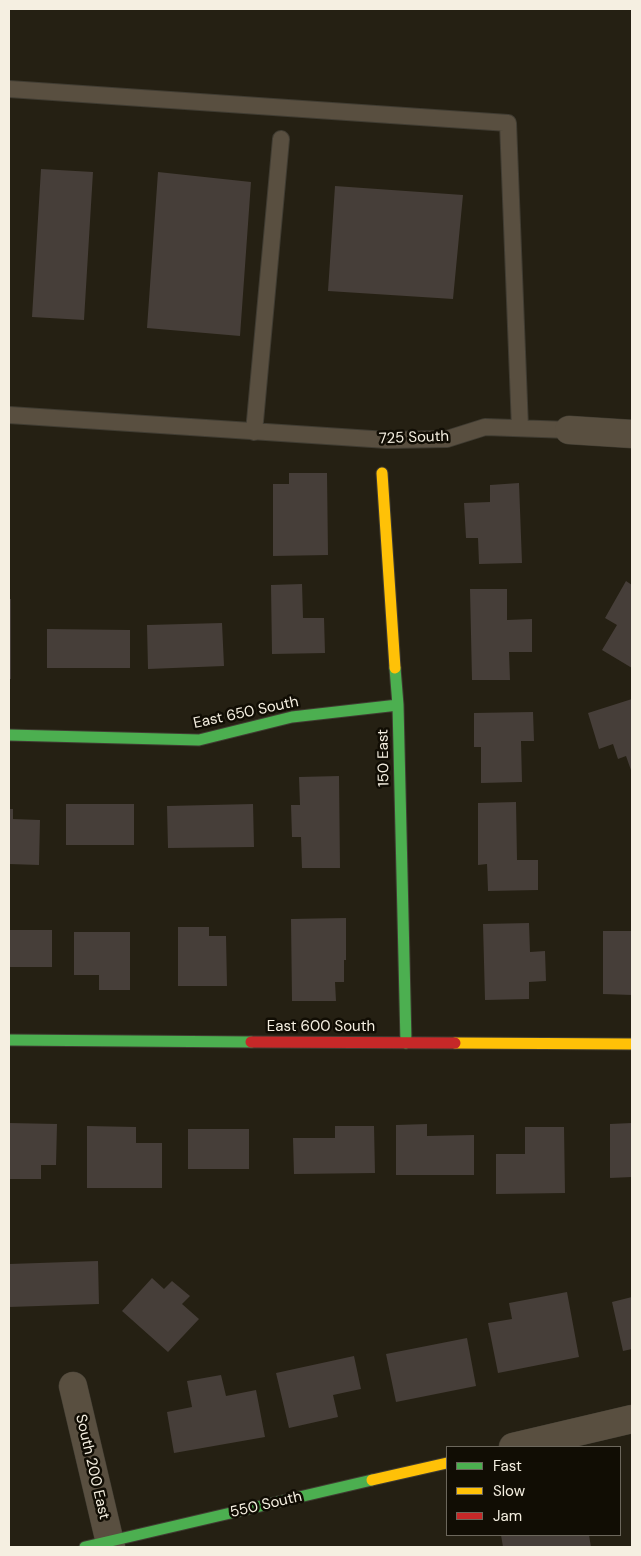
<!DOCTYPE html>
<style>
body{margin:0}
#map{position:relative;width:641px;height:1556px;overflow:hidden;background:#252013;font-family:"DM Sans",sans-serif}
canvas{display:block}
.frame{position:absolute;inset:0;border:10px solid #f5efe1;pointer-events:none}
.legend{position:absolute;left:446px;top:1446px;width:175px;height:90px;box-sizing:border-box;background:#110d04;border:1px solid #6c675c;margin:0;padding:6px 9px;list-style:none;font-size:15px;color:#f5efe1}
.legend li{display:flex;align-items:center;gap:10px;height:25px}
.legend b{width:25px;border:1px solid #6c675c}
</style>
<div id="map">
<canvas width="641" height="1556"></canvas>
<div class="frame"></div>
<ul class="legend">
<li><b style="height:6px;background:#4caf50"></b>Fast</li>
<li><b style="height:6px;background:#ffc107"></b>Slow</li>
<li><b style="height:6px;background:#c62828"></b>Jam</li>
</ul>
</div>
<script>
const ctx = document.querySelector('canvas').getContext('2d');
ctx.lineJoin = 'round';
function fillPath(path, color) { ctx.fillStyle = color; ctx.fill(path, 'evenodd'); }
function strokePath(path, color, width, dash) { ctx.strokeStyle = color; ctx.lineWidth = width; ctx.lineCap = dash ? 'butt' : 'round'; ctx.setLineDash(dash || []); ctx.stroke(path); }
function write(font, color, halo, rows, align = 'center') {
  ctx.font = font + ' "DM Sans",sans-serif'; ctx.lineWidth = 5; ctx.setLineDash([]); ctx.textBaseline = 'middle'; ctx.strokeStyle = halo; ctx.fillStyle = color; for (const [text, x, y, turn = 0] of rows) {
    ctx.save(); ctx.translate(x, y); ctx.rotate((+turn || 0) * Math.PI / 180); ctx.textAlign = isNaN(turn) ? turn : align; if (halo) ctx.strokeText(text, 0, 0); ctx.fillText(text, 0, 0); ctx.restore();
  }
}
fillPath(new Path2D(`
 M41 169 93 172 84 320 32 317Z
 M158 172 251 182 240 336 147 328Z
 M335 186 463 195 453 299 328 291Z
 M289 473H327L328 555 273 556V484H289Z
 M519 483 522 563 479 564 478 538H466L464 503 490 502V485Z
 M626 581 632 585V668L602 650 617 625 605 618Z
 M302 584 303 618H324L325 653 272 654 271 585Z
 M470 589H507V620L532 619V652H509L510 680H472Z
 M9 599H11V679H9Z
 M222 623 224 666 148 669 147 625Z
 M47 629 130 630V668H47Z
 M632 699V773L626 756 618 759 613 744 599 749 588 713Z
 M533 712 534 741H521L522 782 481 783V747H474V713Z
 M339 776 340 868H302L301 837H292L291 805H300L299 777Z
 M516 802 517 860H538V890L488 891 487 864 478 865V803Z
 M66 804H134V845H66Z
 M253 804 254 847 168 848 167 806Z
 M9 809H13V819L40 820 39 865 9 864Z
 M346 918V960H344V982H335L336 1001H292L291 919Z
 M529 923 530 952 545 951 546 981 529 982V999L485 1000 483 924Z
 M178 927H209V936H226L227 986H178Z
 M9 930H52V967H9Z
 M603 931H632V995L603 994Z
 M74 932H130V990H99V975H74Z
 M9 1123 57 1124 56 1165H41V1179H9Z
 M632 1123V1177L610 1178V1124Z
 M427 1124V1136L474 1135V1175H396V1125Z
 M87 1126 136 1127V1143H162V1188H87Z
 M335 1126H374L375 1173 294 1174 293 1138H335Z
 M525 1127H564L565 1193 496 1194V1154H525Z
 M188 1129H249V1169H188Z
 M98 1261 99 1304 9 1307V1264Z
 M152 1278 164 1289 172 1281 190 1296 182 1304 199 1319 168 1352 122 1311Z
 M567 1292 579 1357 498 1373 488 1323 512 1319 509 1303Z
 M632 1297V1349L623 1351 612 1302Z
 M467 1338 476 1386 396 1402 386 1354Z
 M354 1356 361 1389 333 1395 338 1417 289 1428 276 1373Z
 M221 1375 226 1396 256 1390 265 1437 174 1453 167 1412 192 1407 187 1381Z
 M501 1535H589L591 1547H503Z`), '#463e39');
const lane = new Path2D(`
 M9 89 508 123 520 428
 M9 415 387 440 447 439 485 427 569 430
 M254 432 281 139`);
const street = new Path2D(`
 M569 430 632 434
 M73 1386 111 1547
 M513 1447 632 1419`);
const fast = new Path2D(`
 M395 668 398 705 406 1043
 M9 735 199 740 292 717 398 705
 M9 1040 251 1042
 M85 1547 372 1480`);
const slow = new Path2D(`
 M382 473 395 668
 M455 1043 632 1044
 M372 1480 447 1463`);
const jam = new Path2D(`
 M251 1042 455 1043`);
strokePath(lane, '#403c32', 18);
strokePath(street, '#403c32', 29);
strokePath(fast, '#403c32', 13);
strokePath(slow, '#403c32', 13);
strokePath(jam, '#403c32', 13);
strokePath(lane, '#594f40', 16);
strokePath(street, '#594f40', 28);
strokePath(fast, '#4caf50', 11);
strokePath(slow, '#ffc107', 11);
strokePath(jam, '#c62828', 11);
write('15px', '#f5efe1', '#110d04', [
 ["725 South",414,438,-2],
 ["East 650 South",246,713,-12],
 ["150 East",384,758,-91],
 ["East 600 South",321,1027],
 ["South 200 East",92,1467,77],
 ["550 South",266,1505,-13]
]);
</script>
